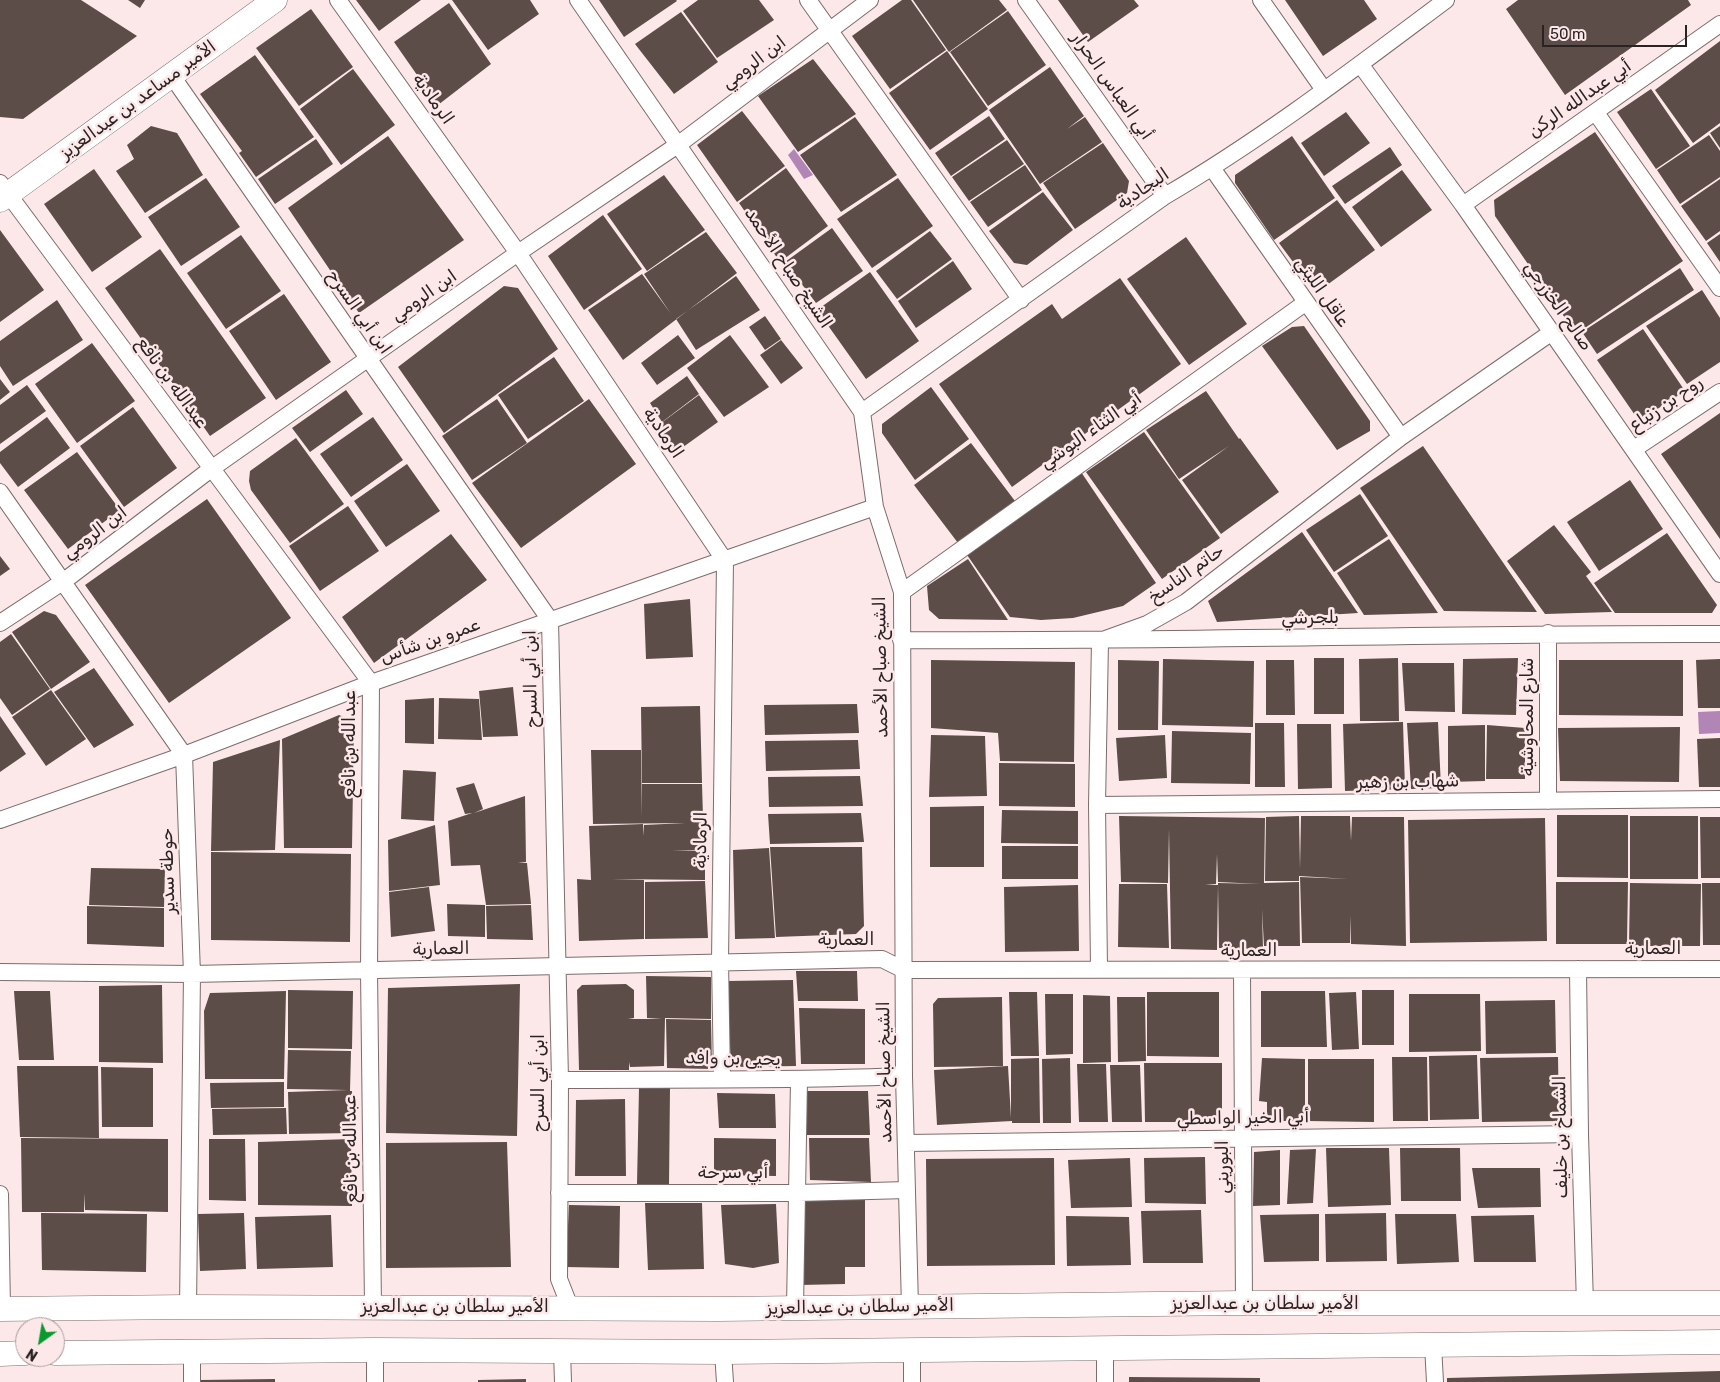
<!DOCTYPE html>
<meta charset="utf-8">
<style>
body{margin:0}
#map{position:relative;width:1720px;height:1382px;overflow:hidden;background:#fce8e9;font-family:Rubik,sans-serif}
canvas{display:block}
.north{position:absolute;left:15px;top:1317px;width:50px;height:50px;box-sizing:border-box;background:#fce8e9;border:1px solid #a8999a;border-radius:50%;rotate:212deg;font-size:14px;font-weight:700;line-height:20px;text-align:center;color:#2a2323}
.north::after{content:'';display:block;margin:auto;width:18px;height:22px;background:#0a9930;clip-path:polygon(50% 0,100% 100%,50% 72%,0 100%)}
.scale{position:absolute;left:1542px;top:25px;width:145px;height:22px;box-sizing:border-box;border:2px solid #2a2323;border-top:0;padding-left:6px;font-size:15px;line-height:18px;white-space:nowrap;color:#2a2323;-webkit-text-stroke:4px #fce8e9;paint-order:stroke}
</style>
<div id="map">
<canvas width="1720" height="1382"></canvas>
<div class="north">N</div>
<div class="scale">50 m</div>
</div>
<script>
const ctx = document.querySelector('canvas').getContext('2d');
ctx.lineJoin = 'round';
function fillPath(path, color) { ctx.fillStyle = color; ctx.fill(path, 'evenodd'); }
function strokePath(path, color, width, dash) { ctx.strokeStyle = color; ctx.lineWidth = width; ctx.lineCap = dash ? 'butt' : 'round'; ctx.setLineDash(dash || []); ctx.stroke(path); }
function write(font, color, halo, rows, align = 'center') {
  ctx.font = font + ' Rubik,Cairo,sans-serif'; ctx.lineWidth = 5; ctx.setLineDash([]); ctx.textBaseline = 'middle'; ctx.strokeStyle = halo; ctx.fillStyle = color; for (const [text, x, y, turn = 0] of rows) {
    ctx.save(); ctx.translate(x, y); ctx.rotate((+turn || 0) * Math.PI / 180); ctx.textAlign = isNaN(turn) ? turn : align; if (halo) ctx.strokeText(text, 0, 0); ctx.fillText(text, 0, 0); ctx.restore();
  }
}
fillPath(new Path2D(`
 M794 149 813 175 804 179 788 155Z
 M1720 711V733L1699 734 1698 712Z`), '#b185b6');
fillPath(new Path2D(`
 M0 0H81L137 36 23 119 0 117Z
 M128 0H145L140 8Z
 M356 0H421L379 31Z
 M452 0H530L539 14 488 50Z
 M599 0H676L677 1 624 37Z
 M698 0H759L774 20 717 58 683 11Z
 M902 0H911L946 50 890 89 852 36Z
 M913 0H999L1007 10 949 52Z
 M1058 0H1134L1139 6 1088 42Z
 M1285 0H1364L1377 19 1323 56Z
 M1518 0H1688L1691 5 1565 95 1506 9Z
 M449 3 491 64 438 105 394 42Z
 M311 9 353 67 299 106 256 48Z
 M1008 11 1046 65 988 106 950 52Z
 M681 12 718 62 674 94 635 44Z
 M1720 41V123L1693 143 1655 90Z
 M947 51 988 109 930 150 889 93Z
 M255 55 314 137 256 177 239 153 242 151 200 94Z
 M813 59 856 114 798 152 758 96Z
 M1050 67 1084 116 1067 129 1085 117 1102 142 1040 184 989 110Z
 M353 69 395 125 341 165 300 109Z
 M1651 89 1690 146 1656 169 1617 112Z
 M742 111 785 166 737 202 697 145Z
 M1346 112 1370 143 1324 176 1301 143Z
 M989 116 1005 139 951 176 935 153Z
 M855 117 897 175 841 212 800 155Z
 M151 126 177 133 203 175 145 213 116 171 134 159 127 145Z
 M1720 126V148L1710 133Z
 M1595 132 1683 261 1576 334 1495 216 1494 200Z
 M1709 135 1720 151V177L1680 204 1657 170Z
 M388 136 464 240 359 313 288 208Z
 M1292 136 1335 198 1274 240 1235 183V175Z
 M316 139 333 164 275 204 258 179Z
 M1007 140 1024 164 969 201 952 177Z
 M1103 143 1129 181 1127 193 1075 229 1043 183Z
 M1390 147 1402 165 1345 204 1332 186Z
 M1025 165 1042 190 988 227 970 202Z
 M786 168 828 226 780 262 739 203Z
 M94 169 142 237 92 272 44 204Z
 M1402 170 1432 210 1381 247 1352 207Z
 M664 175 705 230 647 271 607 214Z
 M206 178 240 227 181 266 148 217Z
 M898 178 933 226 872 268 837 219Z
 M1720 179V231L1706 241 1681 206Z
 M1043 192 1073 230 1027 265 1014 263 989 231Z
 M1337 200 1375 250 1316 293 1279 243Z
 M603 215 642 269 584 310 548 256Z
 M832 228 863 271 816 303 785 262Z
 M0 230 44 290 0 322Z
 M930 231 952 259 897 299 876 271Z
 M706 232 737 273 623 360 588 310 642 274 671 314 644 274Z
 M1720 234V262L1707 243Z
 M241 235 281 291 226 329 187 273Z
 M1186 237 1247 324 1189 365 1127 279Z
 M160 249 266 398 210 436 105 288Z
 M953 261 972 289 916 328 898 301Z
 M1680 268 1694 290 1597 354 1582 332Z
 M870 272 919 341 866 379 817 310Z
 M736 276 760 310 696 350 676 319Z
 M1120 278 1181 364 1012 487 939 384 1052 304 1062 319Z
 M504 286 518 288 558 349 444 433 398 367Z
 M1702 290 1720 318V362L1687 384 1646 326Z
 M284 294 331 362 276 400 229 331Z
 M57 300 83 340 13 386 0 366V341Z
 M765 316 781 339 765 350 749 327Z
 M1304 326 1370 421V431L1337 450 1262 346 1292 327Z
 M1643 329 1685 391 1639 421 1597 360Z
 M678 335 695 358 657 385 641 363Z
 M730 335 769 387 724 417 687 368Z
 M781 340 803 368 781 384 760 355Z
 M92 343 135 401 77 443 35 384Z
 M554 357 584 401 528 439 498 395Z
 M687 376 699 394 662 422 650 403Z
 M0 379 10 392 0 400Z
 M27 385 46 411 0 444V405Z
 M931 387 969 439 915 480 882 433V424Z
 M346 390 363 414 310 452 292 428Z
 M1206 391 1239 439 1240 438 1279 492 1221 534 1182 480 1229 446 1179 479 1146 430Z
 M699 395 718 422 672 455 653 429Z
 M497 399 527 443 472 480 442 436Z
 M589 399 636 464 521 548 472 483Z
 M133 407 177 468 124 507 80 446Z
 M1720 413V539L1661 454Z
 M47 417 70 448 18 487 0 463V452Z
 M373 417 403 460 351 497 320 454Z
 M1144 432 1220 538 1162 579 1086 472Z
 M296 438 344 504 290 543 251 490 249 481 250 471Z
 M971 443 1015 501 958 543 914 485Z
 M1423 446 1537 612 1444 611 1360 488Z
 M77 452 120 510 68 549 24 490Z
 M407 464 440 511 386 547 354 501Z
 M1079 469 1156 583 1123 606 1073 618 1041 620 1010 617 965 552Z
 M1630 480 1663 529 1599 571 1567 522Z
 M1360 494 1388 536 1334 572 1306 530Z
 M207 499 291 618 169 703 85 585Z
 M348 506 379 551 320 591 289 546Z
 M1554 525 1591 572 1586 576 1612 612 1545 614 1507 561Z
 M1302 532 1358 613 1217 622 1208 601Z
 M1667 533 1717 605 1712 613H1615L1594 583Z
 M451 534 487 580 374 663 342 617Z
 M1389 539 1438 613 1364 615 1337 573Z
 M0 556 10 569 0 576Z
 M968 559 1008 620 939 619 929 610 927 586Z
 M690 599 693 657 646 659 644 604Z
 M44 611 56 615 90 662 51 689 12 632Z
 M11 634 50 689 12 715 0 698V642Z
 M1314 658H1344V714H1314Z
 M1398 658 1399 721H1360L1359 659Z
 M1518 658 1516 715 1462 714 1463 659Z
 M1163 659 1254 661 1253 727 1162 725Z
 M1720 659V708H1698L1696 660Z
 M931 660 1075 662 1074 762 1000 761 998 733 931 728Z
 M1118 660 1159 661 1158 730H1118Z
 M1266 660H1294L1295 715H1266Z
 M1559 660H1683V716L1559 715Z
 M1402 663H1454L1455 712 1405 711Z
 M94 668 134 725 94 748 54 692Z
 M513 687 518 736 483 737 479 691Z
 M51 690 86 739 46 766 12 717Z
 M434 698V744L405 743V700Z
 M439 698 479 699 482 740 438 739Z
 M857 704 859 733 765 735 764 705Z
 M700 706 702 783H642L641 707Z
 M339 715 354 722 352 848H284L282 739Z
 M0 716 26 754 0 772Z
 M1403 722 1405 789 1345 791 1343 724Z
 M1438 722 1441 788 1411 789 1407 723Z
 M1255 723H1284L1285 787H1255Z
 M1297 724H1331L1332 788 1298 789Z
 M1485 725V781L1448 782V726Z
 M1487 725 1525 728V779H1486Z
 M1680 727 1679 782 1560 781 1558 728Z
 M1172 731 1251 733 1250 784 1171 783Z
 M931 735 985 736 987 796 929 797Z
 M1165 735 1167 778 1119 781 1116 738Z
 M1720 738V787H1699L1697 739Z
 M280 740 275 850 211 851 213 762Z
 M858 740 860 769 766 771 765 741Z
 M591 750H641L642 818V784H702L704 850 672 851H705V880L611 879 644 880V939L579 941 577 879 591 880 589 826 643 824 644 836V825L685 823 593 824Z
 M999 763 1075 764V807L999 806Z
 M403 770 436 772 434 821 401 819Z
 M860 776 863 806 769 807 768 777Z
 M474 783 483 809 474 813 525 796 526 862 518 863H527L531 904 486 905 480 865 451 866 448 821 472 813 465 814 456 788Z
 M984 806V867H930V807Z
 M1002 810 1078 811V844L1001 843Z
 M861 813 864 842 770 844 768 814Z
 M1557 815H1628V878L1557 877Z
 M1119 816 1265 818 1264 883 1299 882 1300 946H1264L1262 909 1263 949 1219 948 1218 883 1261 884 1218 882 1217 854 1216 884 1205 885H1218L1217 950 1171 949 1169 829 1168 883 1121 882Z
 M1299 816 1300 869 1301 816H1350L1351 841 1352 817H1404L1406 946 1351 944 1350 915V943H1302L1300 877 1349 879 1299 876V881H1265L1266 817Z
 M1630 816H1698V879H1630Z
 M1700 817H1720V878H1701Z
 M1545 818 1547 941 1410 943 1408 820Z
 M435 825 440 885 389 891 388 840Z
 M1002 846H1078V879H1002Z
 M770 847H862L864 926 856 934 776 937Z
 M769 848 775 938 735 939 733 850Z
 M211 852 351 854 350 942 211 940Z
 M91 868 165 869 164 907 89 905Z
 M705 881 708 938 645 939V882Z
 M1556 882H1628L1627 944H1556Z
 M1630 883 1701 884 1700 946H1629Z
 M1702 883H1720V945H1703Z
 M1119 884H1167L1169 948 1118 947Z
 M1078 885 1079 951 1005 952 1004 887Z
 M429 887 435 931 391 937 389 892Z
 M447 904 485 905V937L448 936Z
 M531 905 533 940 487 939 486 906Z
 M87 906 164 908V947L87 944Z
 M796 971H857L858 1001H798Z
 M646 976 711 977V1019L665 1018 664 1066 630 1067 629 1062V1070H579L577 990 582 985 626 984 634 990V1018L628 1019H662L647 1018Z
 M793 980 796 1066 731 1067 727 981Z
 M520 984 517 1136 386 1133 388 988Z
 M162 985 163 1063 99 1062V986Z
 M288 990 353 991 352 1049 288 1048Z
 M1362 990H1394V1045H1362Z
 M14 991H50L54 1060H19Z
 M286 991 284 1079H205L204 1011 210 993Z
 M1261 991H1325L1327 1047H1261Z
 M1009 992H1037L1039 1056H1011Z
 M1147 992H1219V1057L1147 1056Z
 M1356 992 1359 1049 1332 1050 1329 993Z
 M1045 994H1073V1054L1046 1055Z
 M1409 994H1480L1481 1051 1409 1052Z
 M1083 995 1110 996 1111 1062 1083 1063Z
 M1002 997 1003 1066 934 1067 933 1004 938 998Z
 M1117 997H1145L1146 1061 1118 1062Z
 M1555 1000 1556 1053 1486 1054 1485 1001Z
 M799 1008 865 1009V1064H801Z
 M666 1019 711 1020 712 1069 667 1068Z
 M288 1050 351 1051 350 1091H352L353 1133 289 1134 288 1092 348 1090 287 1089Z
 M1477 1055 1479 1119 1430 1120 1429 1056Z
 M1392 1057H1427L1428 1121H1393Z
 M1558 1057 1559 1121 1482 1122 1480 1058Z
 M1039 1058 1040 1123H1012V1121L937 1125 934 1070 1008 1066 1011 1118V1059Z
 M1070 1058 1071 1123H1043L1042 1059Z
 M1262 1058 1305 1059V1121H1273L1267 1114V1102L1259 1101Z
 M1308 1059H1374V1122L1308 1121Z
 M1144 1063H1222V1122H1145Z
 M1077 1064H1106L1108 1122H1079Z
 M1110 1065H1140L1142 1122H1112Z
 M17 1066H98L99 1138 20 1137Z
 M101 1067 153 1068V1127H102Z
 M284 1082V1107L211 1108 210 1083Z
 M639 1088H670L669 1185 637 1184Z
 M806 1091H868L870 1135H807Z
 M717 1093 775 1094 776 1128H719Z
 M625 1099 626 1176H575L576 1100Z
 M286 1108 287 1134 213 1135 212 1109Z
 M21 1138 168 1139V1212L85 1210 84 1193V1212H22Z
 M714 1138 776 1139V1176L714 1175Z
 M809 1138H869L871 1182 810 1180Z
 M209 1139H245L246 1201 209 1200Z
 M351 1139 352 1206 258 1205V1142Z
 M507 1142 511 1267 386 1268V1143Z
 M1326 1148H1389L1391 1205 1328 1207Z
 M1400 1148H1460L1461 1201H1401Z
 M1316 1149 1313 1203 1287 1204 1290 1150Z
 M1280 1150V1205L1253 1206 1254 1152Z
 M1205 1157 1206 1204 1145 1203 1144 1158Z
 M1054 1158 1055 1265 927 1266 926 1159Z
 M1130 1158 1132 1207 1071 1208 1068 1160Z
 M1472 1168H1540L1541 1207 1478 1208Z
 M802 1199 865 1200V1267H845V1284L800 1285Z
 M645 1203H702L704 1269 648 1270Z
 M776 1204 779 1263 753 1268 725 1264 721 1205Z
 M569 1205 620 1206 619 1268 566 1267Z
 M1201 1210 1203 1263H1143L1141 1211Z
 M41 1213 147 1214 146 1272 42 1270Z
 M244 1213 246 1269 200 1271 198 1214Z
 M1386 1213 1387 1261 1326 1262 1325 1214Z
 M1319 1214V1261L1264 1262 1260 1215Z
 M1395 1214H1456L1459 1262 1397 1264Z
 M331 1215 333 1267 257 1269 255 1217Z
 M1534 1215 1536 1262H1474L1471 1216Z
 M1066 1216 1129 1217 1131 1265 1067 1266Z
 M1720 1371V1382H1447V1378Z
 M1129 1377 1260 1378V1382H1129Z
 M275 1379V1382H200V1380Z
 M526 1379V1382H478V1380Z`), '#5c4d48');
const street = new Path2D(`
 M338 0 518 253 725 561 720 961 722 1078
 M578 0 862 412 875 507 902 592 904 1076 910 1307
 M808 0 1021 300
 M1026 0 1165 196
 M1261 0 1324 90
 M1360 64 1463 205 1720 574
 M172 76 550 620 560 1080 559 1279 570 1307
 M1596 113 1720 288
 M1212 168 1401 437
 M0 183 371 683 369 971 373 1307
 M1463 205 1720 24
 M862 412 1165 196C1264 138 1355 68 1446 0
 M1634 449 1720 392
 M0 492 184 755 192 974 188 1307
 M902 592 1305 303
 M0 623 64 581 211 469 518 253 679 144 870 0
 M1548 633V801
 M901 640C1174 642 1447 633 1720 634
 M1097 805 1720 799
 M0 820 184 755 371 683 875 507
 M1099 969 1097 805 1100 641 1147 624 1186 602 1401 437 1552 332
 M1578 969 1580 1134 1585 1305
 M1242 971 1244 1303
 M0 972 192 974 882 959 904 970 1720 969
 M560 1080C675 1079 790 1081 904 1076
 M906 1143 1580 1134
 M559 1193H798L907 1190
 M0 1194 2 1309
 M795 1307 799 1080
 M1433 1345 1435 1382
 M912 1349V1382
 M375 1350V1382
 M562 1351 563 1382
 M723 1352 725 1382
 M192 1382V1353
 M1105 1382V1349`);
const secondary = new Path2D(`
 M0 200 275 0
 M0 1309 188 1307 718 1309 1244 1303H1720
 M55 1353 375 1350 723 1352 1720 1342
 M0 1354 25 1353`);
strokePath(street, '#7d6c6c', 18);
strokePath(secondary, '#7d6c6c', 25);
strokePath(street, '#fff', 16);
strokePath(secondary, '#fff', 24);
write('18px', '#2a2323', '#fce8e9', [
 ["ابن الرومي",754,63,-37],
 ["أبي العباس الحرار",1112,86,55],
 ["الرمادية",433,99,55],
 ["أبي عبدالله الركن",1580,99,-35],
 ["الأمير مساعد بن عبدالعزيز",138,100,-36],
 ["البجادية",1143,189,-34],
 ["الشيخ صباح الأحمد",788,268,56],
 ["عاقل الليثي",1322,292,55],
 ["ابن الرومي",424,296,-35],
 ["صالح الخزرجي",1558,306,55],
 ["ابن أبي السرح",359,312,55],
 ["عبدالله بن نافع",172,383,54],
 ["روح بن زنباع",1666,404,-34],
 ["أبي الثناء البوشي",1091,431,-35],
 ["الرمادية",663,433,56],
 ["ابن الرومي",95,533,-37],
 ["حاتم الناسخ",1186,574,-35],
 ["بلجرشي",1310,618,-1],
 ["عمرو بن شأس",430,641,-19],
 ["الشيخ صباح الأحمد",881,667,-91],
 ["ابن أبي السرح",531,679,-91],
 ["شارع المحاوشية",1528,717,-90],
 ["عبدالله بن نافع",350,744,-90],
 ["شهاب بن زهير",1408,782,-1],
 ["الرمادية",701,840,-89],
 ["حوطة سدير",168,871,-92],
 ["العمارية",846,940],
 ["العمارية",441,949,-1],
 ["العمارية",1653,949],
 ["العمارية",1249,951],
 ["يحيى بن وافد",733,1059,1],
 ["الشيخ صباح الأحمد",885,1072,-91],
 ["ابن أبي السرح",539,1083,-90],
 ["أبي الخير الواسطي",1243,1118,-1],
 ["الشماخ بن خليف",1561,1137,-91],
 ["عبدالله بن نافع",351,1149,-91],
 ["البوريني",1223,1167,-91],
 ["أبي سرحة",733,1173],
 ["الأمير سلطان بن عبدالعزيز",1265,1304],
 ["الأمير سلطان بن عبدالعزيز",455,1307],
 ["الأمير سلطان بن عبدالعزيز",860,1307,-1]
]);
</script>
